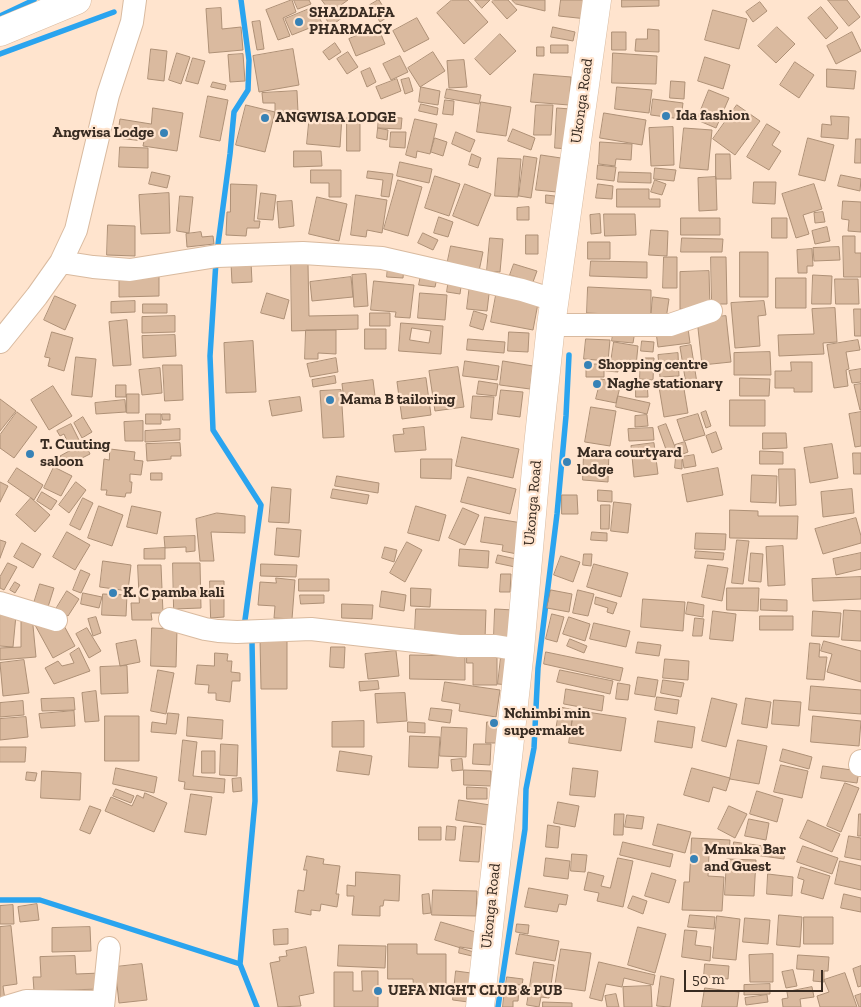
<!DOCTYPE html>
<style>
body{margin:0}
#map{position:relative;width:861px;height:1007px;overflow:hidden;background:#ffe4ce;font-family:"Zilla Slab",serif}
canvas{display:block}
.scale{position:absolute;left:684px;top:970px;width:139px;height:22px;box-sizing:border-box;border:2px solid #382b21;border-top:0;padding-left:6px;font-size:15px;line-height:18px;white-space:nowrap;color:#382b21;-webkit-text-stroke:4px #ffe4ce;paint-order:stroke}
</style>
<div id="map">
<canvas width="861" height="1007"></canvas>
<div class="scale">50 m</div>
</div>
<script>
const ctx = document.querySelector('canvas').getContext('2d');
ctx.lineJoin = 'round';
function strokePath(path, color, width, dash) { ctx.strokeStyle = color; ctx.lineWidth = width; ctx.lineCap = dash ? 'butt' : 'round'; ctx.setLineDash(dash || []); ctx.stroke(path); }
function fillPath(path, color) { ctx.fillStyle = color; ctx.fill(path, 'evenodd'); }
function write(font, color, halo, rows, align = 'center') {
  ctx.font = font + ' "Zilla Slab",serif'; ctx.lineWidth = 4.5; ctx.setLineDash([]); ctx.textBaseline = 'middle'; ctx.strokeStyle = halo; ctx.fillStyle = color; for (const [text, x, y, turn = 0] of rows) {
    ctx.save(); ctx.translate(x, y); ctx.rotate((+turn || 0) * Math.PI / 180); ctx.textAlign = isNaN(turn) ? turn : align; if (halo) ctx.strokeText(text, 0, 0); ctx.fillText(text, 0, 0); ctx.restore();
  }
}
strokePath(new Path2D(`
 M0 16 34 0
 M0 54 114 12
 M217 252 230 154 234 112 248 90 249 60 241 0
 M216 261 210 356 213 430 261 505 244 627
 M250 637 252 642 255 801 240 964 257 1007
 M0 900H40L240 964
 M498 1007 525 829 526 789 534 748 538 668 557 514 566 416 569 355`), '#2aa4ef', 5.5);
const building = new Path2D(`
 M292 0 296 12 283 18 290 36 278 40 266 10Z
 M294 0H309L311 4 298 9Z
 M322 0H348L341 5 347 14 331 26 321 12 327 8Z
 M378 0H379L389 16 380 22 370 5Z
 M452 0H468L488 22 464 44 437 13Z
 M475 0H490L482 8Z
 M494 0H508L517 10 507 19 492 2Z
 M512 0H545V11L516 4Z
 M561 0H590L587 19 559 16Z
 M622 0H659V6L622 7Z
 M828 0H847L860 17 849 26Z
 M760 2 767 11 753 22 746 12Z
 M314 7 322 23 292 35 285 19Z
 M821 7 838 28 826 39 808 18Z
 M221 8 222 29 241 27 243 50 209 53 206 9Z
 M713 10 747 19 739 49 705 40Z
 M417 18 429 39 404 52 393 31Z
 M260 21 264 49 257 50 252 22Z
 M378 27 385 44 356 56 349 39Z
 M553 27 575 32 573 41 551 37Z
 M777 27 795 44 776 63 758 46Z
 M648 29 659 30V52L635 51 636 39H647Z
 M612 32H626V50H612Z
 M852 32 861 51 836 64 827 46Z
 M500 34 516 51 490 75 475 59Z
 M335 43 341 52 329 60 323 52Z
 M551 45H568V53H551Z
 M537 47H544V56H537Z
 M151 49 167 51 164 81 148 79Z
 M293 49 299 85 259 92 253 56Z
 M348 52 358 67 347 74 337 59Z
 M433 52 445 71 420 87 408 68Z
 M177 53 190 57 181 84 169 80Z
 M613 53 657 56 656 84 612 83Z
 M243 54 245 81 230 82 228 55Z
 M400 56 408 72 391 80 383 64Z
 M705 57 730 65 723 89 698 81Z
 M193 58 205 61 198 84 186 81Z
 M464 60 467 87 449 88 447 61Z
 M795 62 814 75 799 98 780 85Z
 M370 68 376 82 367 87 361 72Z
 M827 69 856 71 854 89 827 87Z
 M534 74 571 77 569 105 531 102Z
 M409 78 413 91 405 94 401 80Z
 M397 79 401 91 381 99 376 87Z
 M671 81 685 82 684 99 670 98Z
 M213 82 226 85 225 90 211 87Z
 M421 87 440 91 438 105 419 102Z
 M617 87 652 90 649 113 615 109Z
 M447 89 481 95 479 104 445 98Z
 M709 90 729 98 716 128 697 120Z
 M297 91 298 112 275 113V103H263L262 93Z
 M208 96 228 100 220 141 200 137Z
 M653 99 683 103 681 119 651 115Z
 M445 100 454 101 453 115 443 114Z
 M481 102 511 107 506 136 477 132Z
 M421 104 438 108 437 115 419 111Z
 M246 105 275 112 265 152 236 145Z
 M536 105H553L551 135H534Z
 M737 105 760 121 735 155 713 139Z
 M153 108 183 113 177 151 143 146 144 141 117 138 120 119 151 124Z
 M557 108 571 109 569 149 555 148Z
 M310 113 342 116 340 147 307 144Z
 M604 113 646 120 642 145 600 138Z
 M831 116 849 117 848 139 821 137 822 124 831 125Z
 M379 117 402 118 401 129 378 128Z
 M347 118H360V151H347Z
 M415 119 437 124 430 154 417 151 416 158 406 155Z
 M767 124 780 132 772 145 781 151 769 170 747 157Z
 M673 127 674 165 651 166 649 128Z
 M378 128 388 130 387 140 377 138Z
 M684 128 712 130 708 170 680 168Z
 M513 129 535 138 531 150 508 141Z
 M391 132H406L405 148 390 147Z
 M456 132 475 140 470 152 452 144Z
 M435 138 447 142 443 156 431 152Z
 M808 138 834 145 825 181 799 175Z
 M856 139H861V163H855Z
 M600 142 632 144 631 160 616 159 615 166 599 164Z
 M120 147 148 148V168L119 167Z
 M294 151H321L322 166 294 167Z
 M472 154 481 158 478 168 469 165Z
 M716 154H730L731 179H716Z
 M541 155 561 158 557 192 536 190Z
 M524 156 537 158 531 198 519 196Z
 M498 158 521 159 518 197 495 196Z
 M400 162 432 169 429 183 397 176Z
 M598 165 616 167 614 181 597 179Z
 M655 168 676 170 674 181 654 179Z
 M311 170H341V197H329V183H311Z
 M368 171 393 174 389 197 381 196 383 180 367 178Z
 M152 172 170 176 167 188 149 184Z
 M619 172 651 173V183L618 182Z
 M841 175 861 179 860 191 838 186Z
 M435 176 460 184 449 216 425 208Z
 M716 177 717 210 699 211 698 178Z
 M398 180 422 187 408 236 384 229Z
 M655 180 666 184 662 195 651 192Z
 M754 182H776L775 204 753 203Z
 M231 184 257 185 254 221H260L259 228H247L246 236 226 235 227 212H230Z
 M465 184 491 194 478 226 453 216Z
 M598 184 613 186 612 199 596 198Z
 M814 184 822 209 803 215 809 234 796 238 782 194Z
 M617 189H649V199H660V207H617Z
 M169 193 170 233 141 234 139 195Z
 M261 193 276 195 273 220 258 219Z
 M356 195 387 200 382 233 367 230 366 237 351 235Z
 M546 195 555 196 554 204 546 203Z
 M180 196 193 197 189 233 177 231Z
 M317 197 347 204 339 241 309 234Z
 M292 201 294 226 279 228 277 202Z
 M843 201 861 202V232L848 231 849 220 842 219Z
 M529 207V220H517V208Z
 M823 212 825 222 815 223 814 213Z
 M600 214 601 233 591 234 590 215Z
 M604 214H635L636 235 605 236Z
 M439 217 453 222 448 237 434 233Z
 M681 218H720V235H681Z
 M772 218H787V238H772Z
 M108 225 135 226V256L107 255Z
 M827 227 830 241 815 244 812 231Z
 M651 230 668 231 667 256 649 255Z
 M201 232 202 237 213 236 214 244 187 247 186 234Z
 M423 233 438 240 433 250 418 243Z
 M526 235H538V254H526Z
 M843 236H855V253H861V277H844Z
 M490 238 503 239 500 272 487 271Z
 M682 238 723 239 722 252H681Z
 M588 242H610V259H588Z
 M451 246 483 252 479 271 447 265Z
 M839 247 840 260 814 261 813 248Z
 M812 249 813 266H807V273H798L797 250Z
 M740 252H768V297H740Z
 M664 257H677V288H663Z
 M711 257H726L727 304H712Z
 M591 261 647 262V278L590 276Z
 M251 262 252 282 232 283 231 263Z
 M291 264H308L309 316 358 315V329L292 331Z
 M514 264 537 271 533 282 510 275Z
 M388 266 404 267 403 278 387 277Z
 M709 271 710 309H680V272Z
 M159 274V296L119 297V275Z
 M366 274 368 306 354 307 352 275Z
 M421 275 437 278 435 287 419 285Z
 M813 275 832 276 831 304H812Z
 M351 277 353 297 312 301 310 282Z
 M449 278 462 280 460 294 447 292Z
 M776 278H806V308H776Z
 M835 279H858L859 304H836Z
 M374 281 414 285 410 318 395 317 396 312 371 310Z
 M470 284 490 286 487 311 467 309Z
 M588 287 651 290V316L587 313Z
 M497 290 539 298 533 330 491 322Z
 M267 293 289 300 284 319 261 313Z
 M420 293 447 295 445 320 418 318Z
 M55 296 76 305 65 330 44 320Z
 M653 297 669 299 666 319 651 317Z
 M135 301V312L111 313V302Z
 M764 301 766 315 758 316 760 346 735 348 731 303Z
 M143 304H167V313H143Z
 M835 308 837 342 823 343 824 354 779 356 778 335 814 334 812 309Z
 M854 309H861V336H855Z
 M474 311 487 315 483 330 470 326Z
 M370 313H390V326H370Z
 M175 316V332L142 333V317Z
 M726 316 731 362 702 365 697 319Z
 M127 320 131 365 113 366 109 322Z
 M401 323 443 326 441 354 399 351ZM412 328 431 331 429 343 410 340Z
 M614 328 635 331 633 343 612 341Z
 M688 328 690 343 658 347 656 332Z
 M365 329H386V349H365Z
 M306 330H336V354L318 353V359H305Z
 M52 332 73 338 64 371 48 366 50 358 45 357Z
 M509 332 529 333 528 352 508 351Z
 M175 335 176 356 143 358 142 336Z
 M468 339 505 342 504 353 467 350Z
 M586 339 610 340 608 361 584 359Z
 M858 340 860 350 846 352 849 369 846 370 848 386 834 388 827 345Z
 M253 341 256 392 226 393 224 343Z
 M642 341 654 342 653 352 641 351Z
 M614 342 638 346 636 366 611 362Z
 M691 345 697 383 686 384 680 347Z
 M770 352 771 375H734V353Z
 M678 353 679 376 660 377 658 355Z
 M76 357 96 359 92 397 72 395Z
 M336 358 338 372 310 377 307 364Z
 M641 358H654L653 380 640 379Z
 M465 361 499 366 497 380 463 376Z
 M503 361 533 366 530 389 500 385Z
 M791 362H812V392H794V388H775V371H791Z
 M607 363 618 365V372L606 371Z
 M604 364V377H586V365Z
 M163 365H182L183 400 165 401Z
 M458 367 464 407 435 411 429 371Z
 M160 368 162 393 142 395 139 370Z
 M861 369V382L852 383 849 371Z
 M335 376 336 383 313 387 312 380Z
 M426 378 431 415 402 419 397 382Z
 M740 378 770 379 769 396H740Z
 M601 379 621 383 616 403 596 399Z
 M373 380 375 396 344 400 342 384Z
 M479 381 498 384 496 396 477 394Z
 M636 381H647L648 397H636Z
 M683 383 688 413 664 417 659 387Z
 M861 384V410H860L854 385Z
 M116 385H126V397H116Z
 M53 386 72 416 49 430 31 400Z
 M341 390 344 437 323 438 320 391Z
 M501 390 523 392 520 417 498 414Z
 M127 394H139V413H127Z
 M473 396 494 397 492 420 471 418Z
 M618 396 650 403 647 414 616 407Z
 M300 397 302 411 272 416 269 401Z
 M0 399 16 411 0 431Z
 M125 400 126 412 96 414 95 403Z
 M730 400H765V426H730Z
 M591 407 616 411 610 446 585 442Z
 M706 411 711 426 706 428 701 413Z
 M17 412 37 427 14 458 0 448V435Z
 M861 412V446L855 447 849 414Z
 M146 414H161V424H146Z
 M162 414H170V420H163Z
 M698 414 705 435 684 441 677 420Z
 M647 415 648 426 635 427V416Z
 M83 417 92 432 82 438 74 423Z
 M143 421V441H125L124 422Z
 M71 424 81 444 85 443 90 454 66 466 60 456 71 450 64 434 60 436 57 431Z
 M666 424 677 452 668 455 658 427Z
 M424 427 426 450 395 452 393 435 404 434 403 429Z
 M653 428 654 440 629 441 628 429Z
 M180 429V440L145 442V431Z
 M716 432 722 449 712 453 706 436Z
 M763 433H786L787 448 763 449Z
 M462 437 519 449 513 478 456 466Z
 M685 442 688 452 678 456 675 445Z
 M180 443 181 456H171V459L147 461 146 444Z
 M654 443 658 474 634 477 631 446Z
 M832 444 838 478 810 483 804 448Z
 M110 449 135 452 134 460 143 461 141 475 130 474V482H132L131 493H126L125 497 106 495 107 490H101L104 459 109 460Z
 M760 451 783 452V464H760Z
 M584 452H609L608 482 583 480Z
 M853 453H861V474H854Z
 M694 455 696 466 684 468 682 457Z
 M676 457 682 458V469L675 468Z
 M421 459H452L451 479 421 478Z
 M54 467 72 476 61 496 44 488Z
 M17 468 43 485 34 500 8 482Z
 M718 468 723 495 687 502 682 475Z
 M779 469H795L796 505 780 506Z
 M151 473H162V480H151Z
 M752 475 777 476 776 503 751 502Z
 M337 476 379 483 378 493 335 486Z
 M468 477 516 489 510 514 461 502Z
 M0 482 8 486 0 502Z
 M76 482 86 490 69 513 59 505Z
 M272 487 291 489 289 523 269 522Z
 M333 489 369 495 367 504 331 498Z
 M852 489 854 513 823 517 821 492Z
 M598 490 612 491V502L598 501Z
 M42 492 57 501 51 510 37 501Z
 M562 495H577L578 514H562Z
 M31 498 50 515 35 532 16 515Z
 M83 498 93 503 80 530 70 525Z
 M614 502 631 504 628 533 611 531Z
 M601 505H610L609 529H601Z
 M99 506 123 515 112 546 88 538Z
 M132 506 161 512 157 534 127 527Z
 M416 506 446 515 439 541 408 533Z
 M463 508 479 515 465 545 449 538Z
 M730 510 758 511V516H798L797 539 730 538Z
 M217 513 245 516V533L211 532 214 561H200L196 519Z
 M485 517 522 523 517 554 502 551 503 545 481 542Z
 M856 518 861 536V543L823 554 815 529Z
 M277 528 301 530 299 557 275 555Z
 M67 532 90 545 75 570 53 557Z
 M592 532 607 533V541L591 540Z
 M696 533 726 534 725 550 695 549Z
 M195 536V551L186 552V547L165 548 164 537Z
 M0 540 6 542 0 558Z
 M737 540 749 541 743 584 732 583Z
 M407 542 422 550 405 582 390 573Z
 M22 543 41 554 33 568 14 557Z
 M783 546 785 585 768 586 766 547Z
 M385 547 397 550 394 562 382 558Z
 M165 548V559H144V549Z
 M460 549 489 551 488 568 459 566Z
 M696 551 724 553 723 560 695 558Z
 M751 553 763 554 761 582 749 581Z
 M861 553V569L836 575 833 559Z
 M584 554H592L591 566 583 565Z
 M498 555 516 559 515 567 496 563Z
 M561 556 580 562 573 582 554 575Z
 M103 561 131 565 128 591 100 587Z
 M8 563 17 567 4 590 0 588V577Z
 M173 563H200L201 608 174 609Z
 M261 564 297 565 296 577 261 576Z
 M594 564 628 573 621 597 587 587Z
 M138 565H161L163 613H151L152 620H132L131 603H139Z
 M708 565 728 568 722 601 702 597Z
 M81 570 90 574 81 593 73 590Z
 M501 574H511L510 592H500Z
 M861 577V599L813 601 812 579Z
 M276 578 295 580 292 619 274 618 275 606 258 605 260 582 276 583Z
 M299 579H329V591H299Z
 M210 581H224V617L211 618Z
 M15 582 20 585 15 593 10 590Z
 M40 584 54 588 48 607 34 603Z
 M411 588 431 589 430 607 411 606Z
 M727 588H759L758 611 727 610Z
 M551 590 572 594 569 612 547 608Z
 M578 590 594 594 588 616 573 613Z
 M67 591 79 599 68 616 56 609Z
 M382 591 406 595 404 611 380 607Z
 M83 593 102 597 99 608 81 604Z
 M103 594 127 595 126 616 102 615Z
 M300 595H324V603L301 604Z
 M596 597 617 603 613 614 607 612 608 608 595 604Z
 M643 599 685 602 683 631 641 627Z
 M761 599 787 600V611L761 610Z
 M688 602 704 605 703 617 686 614Z
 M342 604 373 605 372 619 342 618Z
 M416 609 486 610 485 639 415 632Z
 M495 609 514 610 512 638 494 637Z
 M844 610 861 611V641L842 640Z
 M713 611 736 614 733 641 710 639Z
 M813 611 841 613 839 637 812 636Z
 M0 613 16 615 13 647 0 646Z
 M552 614 564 617 557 642 546 639Z
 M32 615 36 657 0 660V648L21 647V616Z
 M760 616H793V630H760Z
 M96 617 101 633 93 636 88 619Z
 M569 617 590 624 585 641 563 634Z
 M695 618 704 619 702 636H693Z
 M62 622 75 646 53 658 35 625Z
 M594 623 630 631 626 647 590 639Z
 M87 628 101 651 89 658 76 634Z
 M152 628 177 629 176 667 151 666Z
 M287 637V689H261L260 638Z
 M570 639 587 646 584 653 567 646Z
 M136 640 140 662 120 666 116 644Z
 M824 641 861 651V682L827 672 832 654 821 651Z
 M638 642 661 645 659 656 636 653Z
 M810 643 820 644 819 657H827L824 680 807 679Z
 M331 647H345L344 668 330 667Z
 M79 648 90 671 54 684 45 668 58 661 62 666 74 663 70 654Z
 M396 651 399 676 368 679 365 654Z
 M467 651 497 652V685H473V663H467Z
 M546 652 623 668 620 681 544 664Z
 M215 653 228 654 227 661H232L231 672 240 673V681H232L230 702 216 700V693H208L209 685 195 684 197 665 214 666Z
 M410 655 465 656V680L410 679Z
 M501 657 510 658 508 685 498 684Z
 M665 659 689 661 688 680 663 678Z
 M24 660 29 693 3 696 0 663Z
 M127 666 128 693 101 694 100 667Z
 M158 670 174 673 166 714 151 711Z
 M560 670 613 681 610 694 557 682Z
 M638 677 658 680 655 697 635 694Z
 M663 680 684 683 681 697 661 693Z
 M378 681 379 689 360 691 359 682Z
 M445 682 500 690 496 717 459 711 460 704 442 701Z
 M618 683 630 685 628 700 616 699Z
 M811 686 861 690V714L809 710Z
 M566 689 604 696 602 711 564 704Z
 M96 691 99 721 85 722 82 693Z
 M405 693 407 721 377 723 375 694Z
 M657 697 679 700 677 714 655 710Z
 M74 698 75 710 42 711 41 699Z
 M712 698 737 704 726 747 702 741Z
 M746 698 771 702 767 728 742 724Z
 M774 700 801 702 799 726 772 724Z
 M23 701 24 715 0 717V703Z
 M560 707 574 710 570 733 556 730Z
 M431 708 452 710 450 723 429 720Z
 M574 710 626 718 621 751 569 743Z
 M74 711 75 726 41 728 39 714Z
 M168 713 179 714 176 734 151 732 152 722 166 724Z
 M105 716H139V761H105Z
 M813 716 861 721 859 746 811 742Z
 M26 717 28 737 0 740V719Z
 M188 717 223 720 222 739 187 736Z
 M364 721V747H332V722Z
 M658 721 695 727 692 748 655 742Z
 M408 722 425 723V733L408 732Z
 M487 722H498L497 743H486Z
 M442 727 467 728 466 757 440 756Z
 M410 736 440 737 438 768 409 767Z
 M183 740 197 742 193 776 225 779 224 793 184 789 185 782 179 781Z
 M738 740 767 746 759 784 730 779Z
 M221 744 238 745 237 776 220 775Z
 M474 744H491L490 765 473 764Z
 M0 747H26L25 762H0Z
 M783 749 812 757 809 769 780 761Z
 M202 751H215V773H202Z
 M340 751 372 756 369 775 337 771Z
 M462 759 463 770 452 771 451 760Z
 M781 765 808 771 802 798 774 792Z
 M823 766 859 771 857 783 821 778Z
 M116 768 157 777 154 793 113 784Z
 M573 768 598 771 595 797 570 795Z
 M692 768 730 778 726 791 713 787 709 802 684 795Z
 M464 770 491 771V786L464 785Z
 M42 771 81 773 80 800 41 798Z
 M27 772 37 773 35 781 26 780Z
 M241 778 242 791 233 792 232 779Z
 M845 783 859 788 841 832 827 826Z
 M467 787 487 788V799H467Z
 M116 789 134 796 131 803 113 796Z
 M757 791 783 799 777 822 750 814Z
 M145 793 167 803 154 832 105 811 111 797 132 806 137 795 143 798Z
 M191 794 212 797 206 835 185 832Z
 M459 800 490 805 487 825 456 820Z
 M558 802 579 806 575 827 554 823Z
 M90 806 101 810 90 834 80 830Z
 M729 806 747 814 735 838 718 829Z
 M615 814H624L623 835H614Z
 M859 814H861V836H858Z
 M627 815 644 817 642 829 625 827Z
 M749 819 769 823 766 840 745 836Z
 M808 820 840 834 832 852 800 838Z
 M658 824 691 832 685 853 653 845Z
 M548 825 560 827 558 848 546 847Z
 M447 826 456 827 455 840H446Z
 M464 826 482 827 479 862 460 861Z
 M419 827H441V840H419Z
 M849 836 861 838V860L845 857Z
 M692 838 730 840 729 855 709 854 708 876 724 877 722 911 682 910 684 882H689Z
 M623 842 673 854 670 867 620 855Z
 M734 842 785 849 784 859 733 852Z
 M803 846 838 858 832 874 797 862Z
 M572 854 587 855 585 872 571 871Z
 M307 856 324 859 323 864 340 866 336 894H339L337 907 321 904 320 911 311 910V915L295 912 298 890 304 891 307 870H304Z
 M546 858 570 861 568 879 544 876Z
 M618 858 633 861 623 907 597 901 599 893 584 890 588 872 604 876 601 886 610 888Z
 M727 859 756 860 754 896 725 895Z
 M840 861 861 866V890L835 884Z
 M801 867 830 876 823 899 801 893 804 880 798 878Z
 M356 872 400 875 399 901 384 900 383 906H380V916L352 915 354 896H347V885L355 886Z
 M652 873 676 880 669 903 645 896Z
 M768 874 793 877 792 896 767 894Z
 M529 888 568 895 566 905 559 904 557 912 525 907Z
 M433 890 477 891 476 916 432 915Z
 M429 894 431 913 423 914 422 895Z
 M844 894 861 898V912L841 908Z
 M633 896 647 901 643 914 628 908Z
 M37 904 39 920 20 922 18 907Z
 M13 905 14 924H0V906Z
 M690 915 715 917 714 929 688 927Z
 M779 915 802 917 800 947 777 945Z
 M717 916 740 919 736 960 713 958Z
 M804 917H833V944H804Z
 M745 918 770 920 768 944 743 942Z
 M441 922 486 935 480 954 435 940Z
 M517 924 529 925 528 934 516 932Z
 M11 926 17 984 3 986 5 1000H0V927Z
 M90 927 91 951 52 952V928Z
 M638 927 666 934 655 973 628 965Z
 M288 929V944L274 945 273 930Z
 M685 930 697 931 695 945 711 947 710 961 682 957Z
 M520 934 559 941 555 961 516 954Z
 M388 944H417V954H446V993H414L413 979H388Z
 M339 945 386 946 385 968 338 966Z
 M306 947 314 993 299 996 301 1006 278 1007 270 963 280 961 279 957 287 956 286 951Z
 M460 947 474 949 472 956 459 953Z
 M561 949 591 953 585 991 555 987Z
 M773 954V982H750L749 955Z
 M798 955 829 957 828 971H824V982L813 981 814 970 797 969Z
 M75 956 76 974 101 973V989L34 991 33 977H41L40 957Z
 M534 962 554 965 549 998 541 997 539 1007 527 1005Z
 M599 962 655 975 653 985 624 978 622 987 606 984 602 1001 590 998Z
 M142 964 147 1000 119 1003 115 967Z
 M705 964 729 966 728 979 704 977Z
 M861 966V986L858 987 853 969Z
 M793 970 797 986 786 988 782 972Z
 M362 971H378V1007H334V972H353V991H362Z
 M456 971 471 973 468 1002 453 1000Z
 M845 973 857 1007H820L817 996 829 992 824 980Z
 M661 976 674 979 670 1007 657 1006Z
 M507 977 523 979 522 985 506 984Z
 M770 984V994L744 995V985Z
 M651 986 652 1007H624L623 987Z
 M505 987 519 989 518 1001H513V1007H503Z
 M812 987 814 997 800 999 801 1007H783L782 999 788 998 787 992Z
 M705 988 739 992 737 1007H702Z
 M616 994 619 1007H607L605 996Z
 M861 994V1007H859L855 996Z
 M767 995 768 1002 746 1005 745 998Z
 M543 1002 572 1003V1007H543Z`);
fillPath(building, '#daba9f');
strokePath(building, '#ae9076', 1);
const minor = new Path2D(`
 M61 262 93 267 130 270 217 256 303 253 382 258 522 290 554 300
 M551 325H670L711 311
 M0 342 37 296 61 262 76 230 108 95 132 22 135 0
 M0 603 56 620
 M170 619 205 629 218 631 237 632 311 629 459 646H496L520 650
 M860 765 861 761
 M6 1007 26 1001 103 1002
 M103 1007 109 948`);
const tertiary = new Path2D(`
 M480 1007 520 650 538 446 551 325 597 0`);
const primary = new Path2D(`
 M0 32 77 0`);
strokePath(minor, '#d9ba9f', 24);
strokePath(tertiary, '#d9ba9f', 29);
strokePath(primary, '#d9ba9f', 29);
strokePath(minor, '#fff', 22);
strokePath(tertiary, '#fff', 28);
strokePath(primary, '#fff', 28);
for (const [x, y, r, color] of [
 [299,22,5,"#3782b6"],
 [666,116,5,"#3782b6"],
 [265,118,5,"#3782b6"],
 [164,133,5,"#3782b6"],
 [588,365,5,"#3782b6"],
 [597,384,5,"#3782b6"],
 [330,400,5,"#3782b6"],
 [30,454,5,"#3782b6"],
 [567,462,5,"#3782b6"],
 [113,593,5,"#3782b6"],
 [494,723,5,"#3782b6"],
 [694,859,5,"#3782b6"],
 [378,991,5,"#3782b6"]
]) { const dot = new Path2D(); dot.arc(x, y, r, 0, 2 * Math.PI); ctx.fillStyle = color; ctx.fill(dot); strokePath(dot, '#ffe4ce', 2); }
write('bold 15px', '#382b21', '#ffe4ce', [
 ["SHAZDALFA",309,13],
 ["PHARMACY",309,30],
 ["Ida fashion",676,116],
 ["ANGWISA LODGE",275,118],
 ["Angwisa Lodge",154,133,"right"],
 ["Shopping centre",598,365],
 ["Naghe stationary",607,384],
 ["Mama B tailoring",340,400],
 ["T. Cuuting",40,445],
 ["saloon",40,462],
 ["Mara courtyard",577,453],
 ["lodge",577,470],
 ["K. C pamba kali",123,593],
 ["Nchimbi min",504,714],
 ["supermaket",504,731],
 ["Mnunka Bar",704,850],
 ["and Guest",704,867],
 ["UEFA NIGHT CLUB & PUB",388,991]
], 'left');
write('15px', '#382b21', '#ffe4ce', [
 ["Ukonga Road",582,101,-82],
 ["Ukonga Road",533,503,-85],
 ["Ukonga Road",491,906,-84]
]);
</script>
